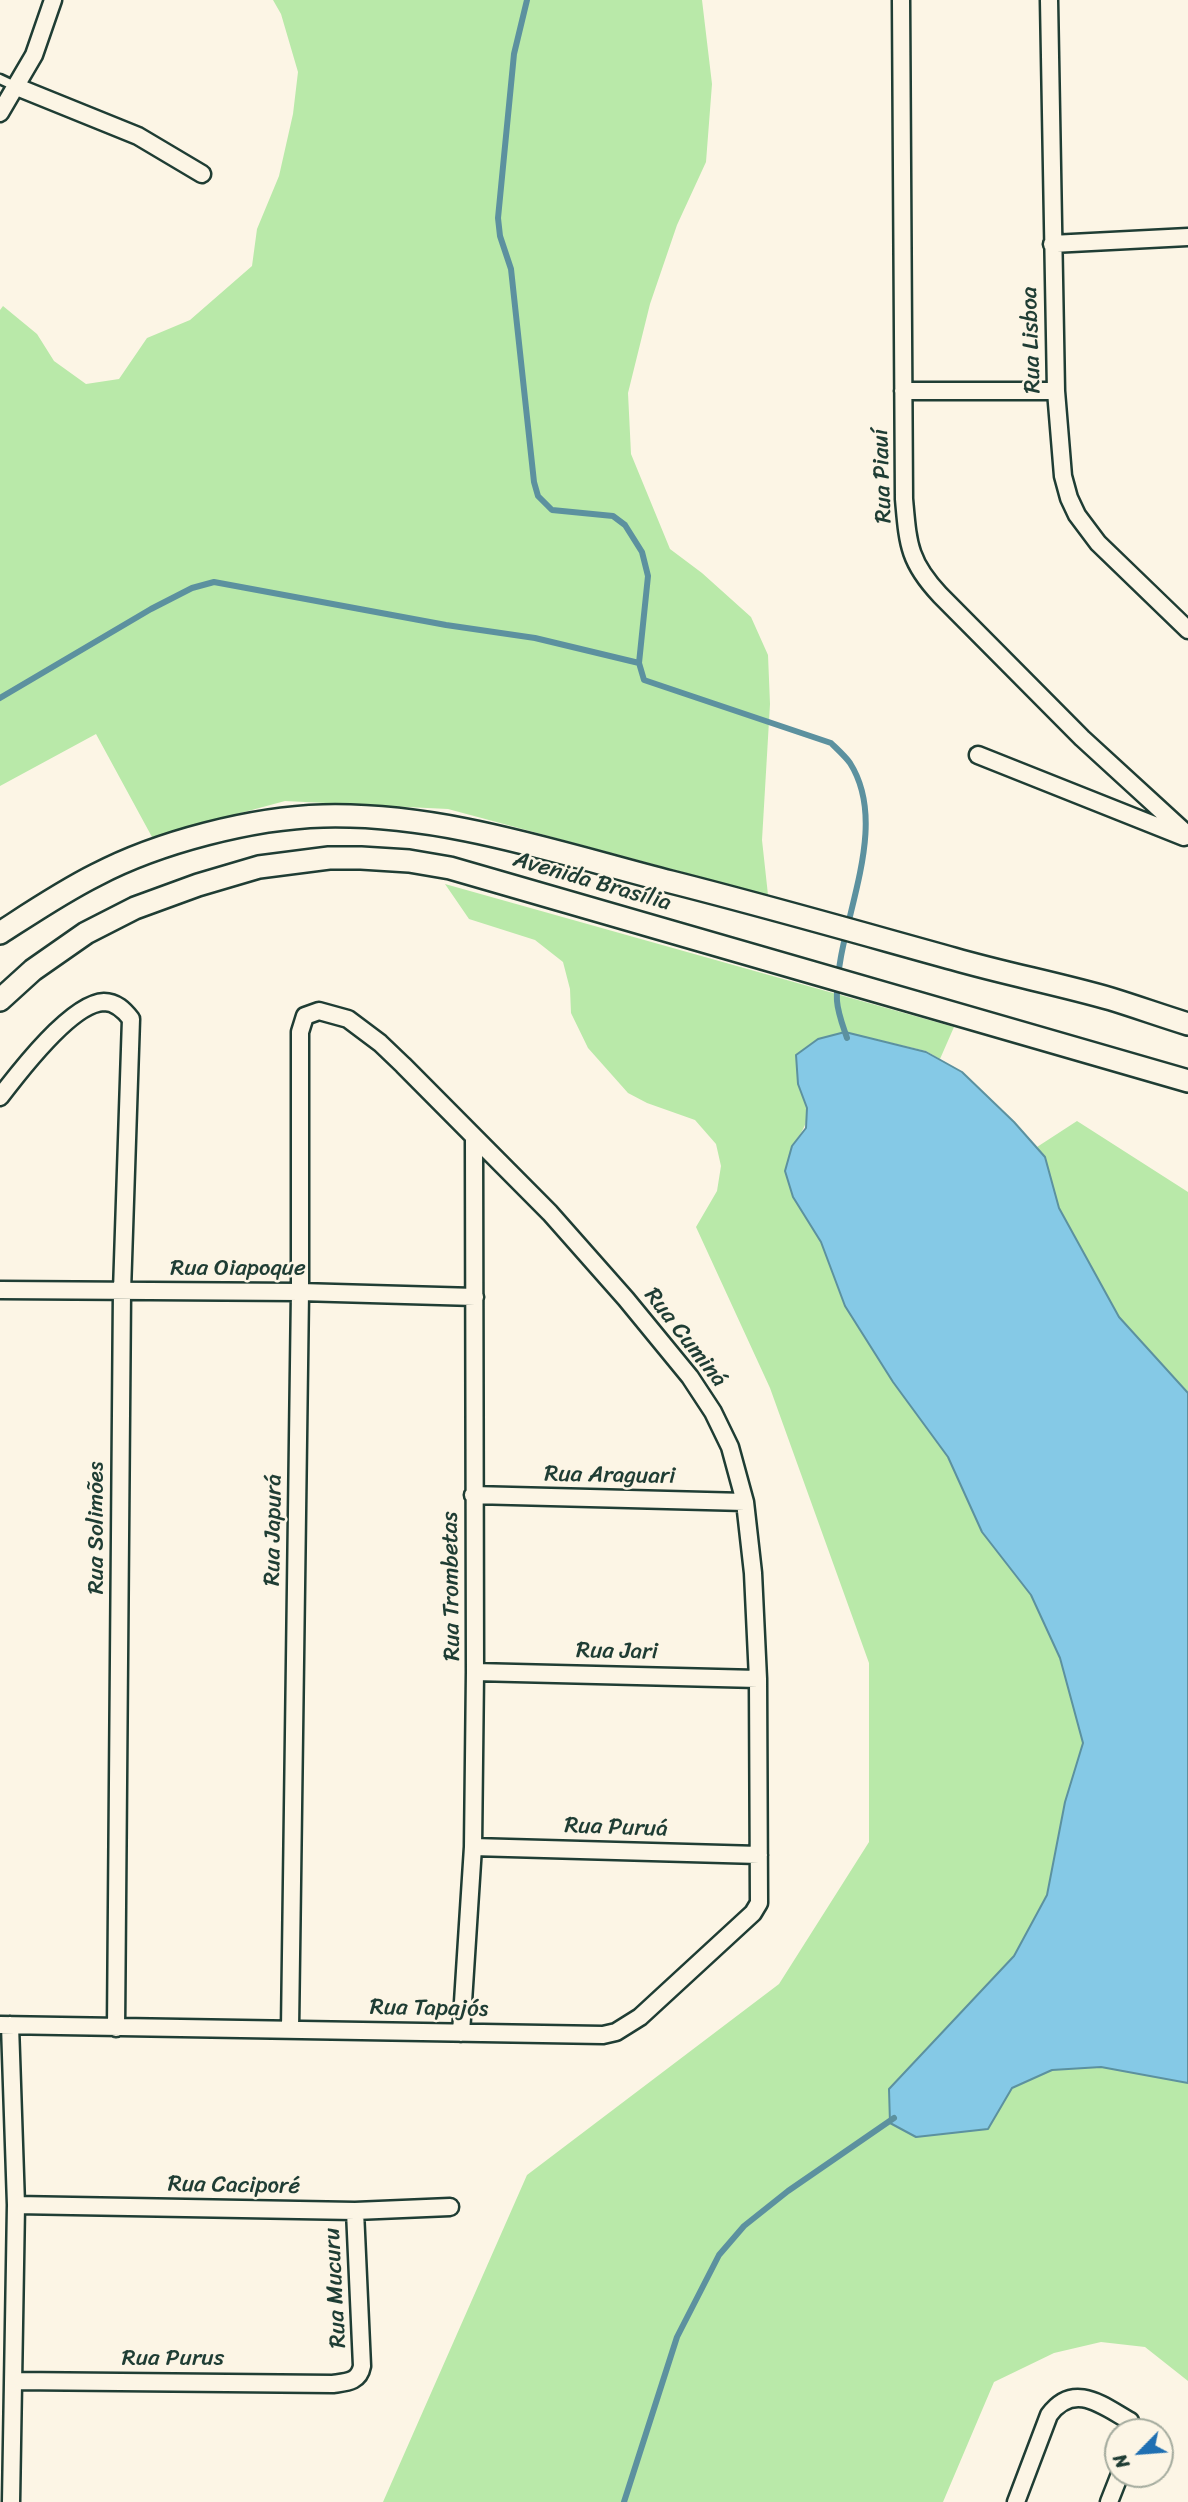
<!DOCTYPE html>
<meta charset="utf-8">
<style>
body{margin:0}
#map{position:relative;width:1188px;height:2502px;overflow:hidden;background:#fcf5e5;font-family:Sriracha,sans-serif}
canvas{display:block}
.north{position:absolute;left:1104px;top:2418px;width:70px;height:70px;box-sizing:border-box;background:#fcf5e5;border:2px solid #a4ab9e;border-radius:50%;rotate:245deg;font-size:19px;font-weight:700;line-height:28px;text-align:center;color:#1f3d34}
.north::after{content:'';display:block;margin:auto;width:24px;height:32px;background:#1f6fb2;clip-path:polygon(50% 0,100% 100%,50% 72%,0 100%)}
</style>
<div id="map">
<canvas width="1188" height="2502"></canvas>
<div class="north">N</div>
</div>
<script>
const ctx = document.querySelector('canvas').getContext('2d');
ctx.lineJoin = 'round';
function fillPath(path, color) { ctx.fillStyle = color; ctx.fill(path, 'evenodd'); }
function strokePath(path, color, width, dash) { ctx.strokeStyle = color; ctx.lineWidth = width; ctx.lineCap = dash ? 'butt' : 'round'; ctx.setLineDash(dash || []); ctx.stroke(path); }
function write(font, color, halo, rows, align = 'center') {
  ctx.font = font + ' Sriracha,sans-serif'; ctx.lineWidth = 5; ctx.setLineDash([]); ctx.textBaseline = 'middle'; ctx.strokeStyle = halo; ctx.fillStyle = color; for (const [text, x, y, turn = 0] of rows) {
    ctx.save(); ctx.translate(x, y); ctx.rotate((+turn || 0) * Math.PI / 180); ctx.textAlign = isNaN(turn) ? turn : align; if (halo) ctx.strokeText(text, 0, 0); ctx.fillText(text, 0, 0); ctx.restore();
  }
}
fillPath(new Path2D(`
 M273 0H702L712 84 706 162 677 225 650 304 628 393 631 454 670 549 702 573 751 617 768 655 770 704 762 840 768 895 448 809 285 801 152 837 96 734 0 786V310L3 306 37 334 54 361 86 384 119 379 147 338 190 320 252 266 257 229 279 176 293 114 298 72 281 14Z
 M445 884 954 1027 940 1059 926 1051 845 1032 798 1083C810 1115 812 1119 792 1146L809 1223 821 1242 845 1306 893 1382 948 1457 982 1532 1031 1595 1060 1658 1083 1743 1065 1802 1047 1895 1014 1956 889 2089 916 2137 988 2129 1012 2088 1052 2070 1101 2067 1188 2083V2381L1145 2347 1101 2342 1054 2353 994 2382 943 2502H383L527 2175 779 1984 869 1842V1663L770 1388 696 1227 717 1191 721 1166 716 1144 695 1120 647 1103 628 1093 588 1048 571 1013 570 989 563 962 535 940 469 919Z
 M1077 1121 1188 1192V1393L1119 1317 1059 1208 1045 1158 1037 1147Z`), '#b9e9a9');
const water = new Path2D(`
 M845 1032 926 1052 962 1072 1014 1122 1045 1157 1059 1208 1119 1317 1188 1393V2083L1101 2067 1052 2070 1012 2088 988 2129 916 2137 890 2123 889 2089 1014 1956 1047 1895 1065 1802 1083 1743 1060 1658 1031 1595 982 1532 948 1457 893 1382 845 1306 821 1242 793 1197 785 1171 792 1146 806 1128 807 1108 798 1084 796 1055 818 1039Z`);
fillPath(water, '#85c9e6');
strokePath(water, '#5c919f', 2);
strokePath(new Path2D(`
 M527 0 514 54 498 218 500 236 511 269 534 482 538 496 552 510 613 516 625 525 642 552 648 576 639 663 644 680 831 743C837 749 845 756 850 763 893 831 834 928 837 1001 838 1014 843 1026 847 1038
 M0 698 151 609 192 588 214 582 446 625 535 638 639 663
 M624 2502 677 2337 719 2255 744 2226 788 2191 894 2118`), '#5c919f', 6);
const service = new Path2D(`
 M0 79 17 87`);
const minor = new Path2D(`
 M901 0 904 499C908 543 908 561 940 595L1082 738 1188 835
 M1049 0 1056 391 1063 476 1069 498 1077 515 1098 543 1188 630
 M17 87 138 136 202 174
 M0 113 34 55 53 0
 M1052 244 1188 237
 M903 391H1056
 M978 755 1184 837
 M0 1097C19 1072 72 1003 104 1002 116 1002 124 1010 131 1019L122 1291 116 2028
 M0 1290 300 1292 475 1297
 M473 1495 745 1502
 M475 1672 758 1679
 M473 1847 759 1855
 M0 2025 603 2035 616 2032 640 2017 753 1913 759 1903 758 1679 753 1573 745 1502 730 1447 713 1412 690 1377 626 1299 550 1213 403 1065 380 1043 348 1019 319 1011 305 1016 300 1032V1292L290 2029
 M10 2025 16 2205 11 2502
 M461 2033 473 1847 475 1672 474 1138
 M16 2205 355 2211 450 2207
 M14 2381 333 2384C347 2382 359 2382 362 2366L355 2211
 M1016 2502 1049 2415C1074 2381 1103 2406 1130 2421L1133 2432
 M1109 2502 1120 2474`);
const tertiary = new Path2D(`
 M0 933C31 913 62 892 96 875 159 842 252 818 323 816 442 813 558 853 671 882 766 906 860 933 954 959 1006 974 1059 984 1111 999 1137 1007 1162 1016 1188 1024
 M0 1000 33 970 86 933 135 908 198 885 259 867 329 858H361L409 861 450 868 1188 1081`);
strokePath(service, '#1f3d34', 13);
strokePath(minor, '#1f3d34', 21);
strokePath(tertiary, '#1f3d34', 26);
strokePath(service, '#fcf5e5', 8);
strokePath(minor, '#fcf5e5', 16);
strokePath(tertiary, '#fcf5e5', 21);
write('23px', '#1f3d34', '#fcf5e5', [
 ["Rua Lisboa",1032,340,-92],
 ["Rua Piauí",883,476,-92],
 ["Avenida Brasília",592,882,16],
 ["Rua Oiapoque",238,1269],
 ["Rua Cuminá",685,1338,52],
 ["Rua Araguari",610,1476,1],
 ["Rua Solimões",97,1528,-90],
 ["Rua Japurá",274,1530,-89],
 ["Rua Trombetas",452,1586,-91],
 ["Rua Jari",617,1652,1],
 ["Rua Puruá",616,1828,2],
 ["Rua Tapajós",429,2009,1],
 ["Rua Caciporé",234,2186,1],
 ["Rua Mucuru",336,2288,-93],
 ["Rua Purus",173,2359]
]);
</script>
